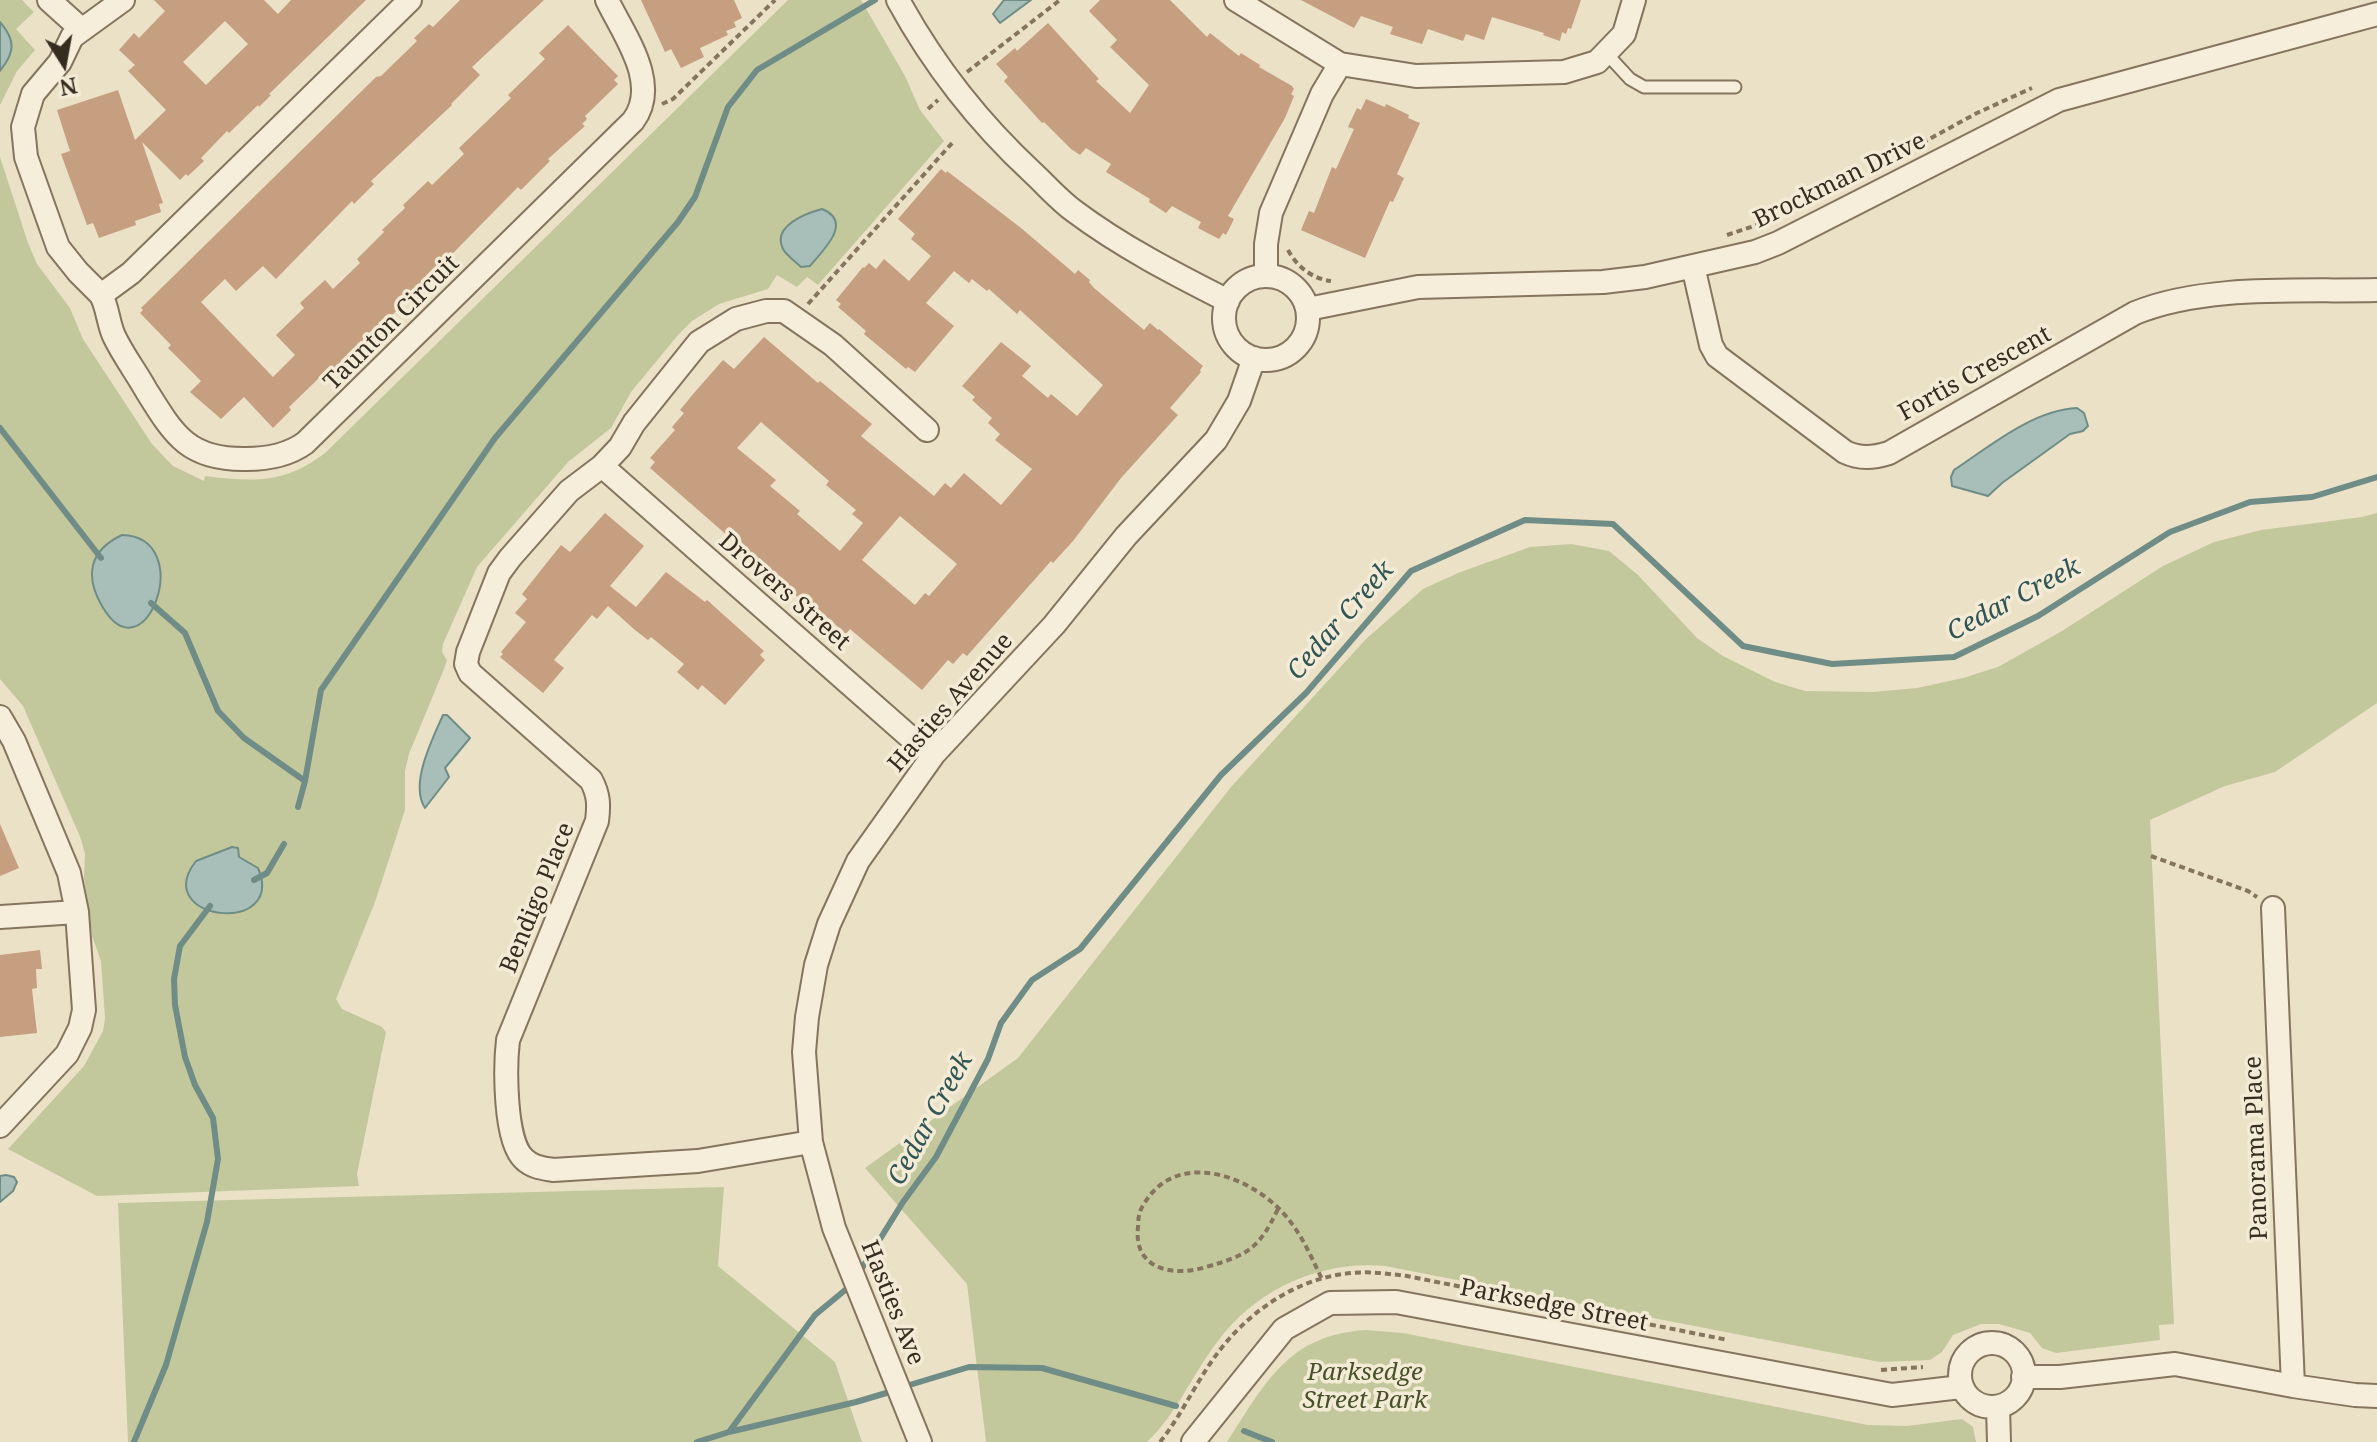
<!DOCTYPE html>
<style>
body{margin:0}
#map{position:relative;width:2377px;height:1442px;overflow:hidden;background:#ebe1c7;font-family:"Noto Serif",serif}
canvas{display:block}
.north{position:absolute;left:24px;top:24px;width:80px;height:80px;-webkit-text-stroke:6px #f3ebd6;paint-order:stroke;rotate:169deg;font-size:22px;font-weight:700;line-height:32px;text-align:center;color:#372c20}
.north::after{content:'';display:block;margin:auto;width:28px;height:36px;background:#372c20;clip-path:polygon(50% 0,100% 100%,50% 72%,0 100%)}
</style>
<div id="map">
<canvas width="2377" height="1442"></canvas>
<div class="north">N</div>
</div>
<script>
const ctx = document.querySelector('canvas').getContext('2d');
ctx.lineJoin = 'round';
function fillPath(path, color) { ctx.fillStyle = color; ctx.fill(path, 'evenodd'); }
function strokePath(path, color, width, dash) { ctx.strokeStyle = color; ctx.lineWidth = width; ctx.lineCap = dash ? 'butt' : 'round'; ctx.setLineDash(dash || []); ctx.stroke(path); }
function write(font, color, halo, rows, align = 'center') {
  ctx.font = font + ' "Noto Serif",serif'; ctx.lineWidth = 7; ctx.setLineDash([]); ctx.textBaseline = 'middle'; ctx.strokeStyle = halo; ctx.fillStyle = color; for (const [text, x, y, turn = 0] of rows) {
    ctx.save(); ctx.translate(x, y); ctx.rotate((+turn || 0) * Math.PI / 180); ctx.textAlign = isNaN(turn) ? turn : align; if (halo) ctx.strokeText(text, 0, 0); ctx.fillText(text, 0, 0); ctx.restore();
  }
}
fillPath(new Path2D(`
 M0 0H22L34 12 16 29 35 50 17 71 0 105Z
 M788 0H861L905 76 920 110 944 141 818 285 807 277 797 287 777 275 768 289 719 304 692 321 678 335 631 392 611 428 568 462 477 567 443 644 442 652 447 660 444 669 409 754 405 771V810L375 902 336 999 342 1009 382 1027 386 1032 357 1174 359 1186 97 1196 8 1149 84 1066 103 1031 105 1018 101 961 92 936 84 878 85 854 81 839 23 706 0 679V157L28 243 37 264 70 308 83 339 152 444 173 466 204 481 205 476C253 482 285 484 325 453Z
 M2377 513V703L2275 772 2225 786 2150 820 2174 1324 2159 1325 2160 1340 2056 1353 2042 1348 2030 1333 1999 1324H1981L1953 1335 1942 1352 1930 1360 1880 1362 1385 1266C1321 1260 1256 1289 1218 1341 1193 1373 1177 1414 1147 1442H986L967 1284 865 1168 1018 1058 1231 787 1366 639 1423 589 1458 573 1530 547 1571 544 1609 551 1638 575 1697 638 1723 656 1775 682 1805 691 1873 692 1917 688 1963 678 1998 667 2062 631 2163 566 2214 542 2261 530 2362 517Z
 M724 1187 718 1266 835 1362 862 1442H128L118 1203Z
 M1366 1330 1403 1333 1868 1425 1907 1426 1962 1419 1973 1427 1976 1442H1227C1266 1382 1288 1335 1366 1330Z`), '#c3c89c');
const water = new Path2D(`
 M1004 0H1031L1000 23 993 14Z
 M0 22C16 41 15 52 0 71Z
 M822 209C854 222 823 250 810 266L801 267C796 262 786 255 783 249 771 226 807 213 822 209Z
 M2077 408 2084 413 2088 426 2083 431 2070 434 2002 483 1988 496 1952 486 1951 477 1954 470C1990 446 2033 410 2077 408Z
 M122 535C198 537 145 681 102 606 84 575 90 550 122 535Z
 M443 715H447L470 738 445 768 449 777 425 808C409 784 433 738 443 715Z
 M232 847 238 848 239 857 258 868C287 937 149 921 196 861Z
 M6 1175 14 1177 17 1182 13 1191 0 1202V1176Z`);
fillPath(water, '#a8bfb9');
strokePath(water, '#6f8d86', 2);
strokePath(new Path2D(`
 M0 428 101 558
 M151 603 185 633 218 711 244 738 305 781 298 807
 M305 781 321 690 495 438 678 222 695 197 728 107 757 70 875 0
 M254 880 267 873 284 844
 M859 1273 903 1202 936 1157 988 1059 1001 1023 1032 980 1080 949 1221 775 1306 693 1411 571 1525 520 1613 524 1743 646 1832 664 1954 657 2038 616 2170 532 2250 502 2312 497 2377 477
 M903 1387 969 1367 1042 1368 1176 1406
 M1244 1431 1272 1442
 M729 1432 856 1402 893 1391
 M134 1442 166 1365 207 1222 218 1159 213 1118 195 1085 185 1057 175 1005 174 979 180 946 210 906
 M697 1442 729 1432 815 1315 850 1286`), '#6f8d86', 6);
fillPath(new Path2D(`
 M154 0H264L278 14 291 0H366L269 94 271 95 259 107 258 105 229 133 227 131 201 158 204 161 188 176 186 174 180 180 142 142 163 203 159 204 161 212 135 221 136 225 99 238 93 223 87 225 61 154 70 151 57 110 118 90 135 140 166 110 128 71 135 65 119 50 134 33 139 38 165 11ZM225 21 248 44 206 85 183 62Z
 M460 0H544L472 67 480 75 451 104 452 105 371 181 374 184 354 204 352 201 276 279 263 266 236 291 225 279 201 302 273 377 295 355 276 335 304 308 300 303 325 280 333 289 360 263 357 259 384 232 382 230 405 208 403 205 428 181 432 185 464 154 459 148 511 98 508 95 545 59 539 53 568 25 618 76 614 80 618 84 585 116 587 119 582 124 585 126 548 159 550 161 521 190 518 187 348 360 334 374 330 370 317 380 289 407 291 410 273 428 244 397 221 419 190 392 201 381 168 348 171 345 140 313 143 310 141 308 376 77 381 76 417 41 414 38 429 24 433 27Z
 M641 0H734L742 18 734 22 736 27 726 31 728 35 700 48 704 57 681 68 671 49 665 52Z
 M1100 0H1170L1207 37 1210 33 1239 56 1241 53 1260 65 1259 67 1292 86 1294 89 1291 94 1294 96 1285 118 1228 216 1234 219 1226 235 1223 233 1219 239 1198 228 1201 222 1172 206 1166 213 1149 202 1150 199 1106 172 1111 164 1086 148 1080 155 1071 149 1044 122 1042 123 1004 81 1008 77 996 64 1015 48 1017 51 1048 23 1099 79 1096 81 1130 113 1149 85 1110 47 1117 40 1089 11Z
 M1301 0H1581L1571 29 1568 28 1566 34 1562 32 1560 41 1543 35 1544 33 1492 17 1484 40 1466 34 1463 41 1428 29 1422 44 1390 34 1393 27 1361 16 1354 28Z
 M1366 99 1385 107 1386 104 1409 115 1408 118 1420 123 1397 174 1404 178 1393 202 1390 201 1365 258 1301 230 1309 211 1314 213 1332 167 1336 169 1354 129 1348 127 1357 108 1361 110Z
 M941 169 946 173 947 171 1021 228 1075 274 1078 270 1090 280 1089 282 1094 288 1144 330 1150 323 1158 330 1159 329 1203 366 1200 370 1201 372 1170 408 1178 415 1121 478 1073 541 1053 563 1051 561 967 656 963 653 953 664 948 660 922 690 850 629 846 634 819 610 816 613 650 468 655 462 650 458 675 430 672 427 684 413 680 410 694 393 723 360 734 369 764 337 818 383 820 381 872 424 861 436 934 496 945 483 951 488 964 473 1001 505 1032 469 995 440 1000 434 988 423 992 418 972 400 975 397 962 386 1001 342 1031 366 1022 376 1048 398 1051 394 1077 416 1103 385 1020 310 1017 314 989 289 987 291 972 279 969 283 954 271 926 303 954 326 915 372 908 367 906 369 864 334 866 331 838 307 841 304 836 300 863 267 864 268 869 263 876 269 884 259 909 281 931 256 911 239 915 234 898 219ZM761 422 829 481 826 485 856 510 852 514 863 523 840 551 797 514 800 511 770 486 776 480 737 448ZM900 516 957 564 929 596 925 593 915 605 862 560Z
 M605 513 644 546 610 586 636 607 666 572 705 602 707 600 764 651 760 655 765 660 725 705 702 685 698 690 677 672 684 664 651 637 648 640 635 630 608 606 597 619 592 615 554 660 564 668 543 693 500 657 503 654 501 652 526 622 515 613 527 599 522 594 561 545 570 552Z
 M0 824 19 868 0 876Z
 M40 950 42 969H36L37 988 32 989 37 1033 0 1037V955Z`), '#c69e80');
const service = new Path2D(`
 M1606 53 1630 79 1644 87H1735`);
const minor = new Path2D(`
 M49 0 80 28
 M410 0 131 273 101 295C108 308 108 323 114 336 123 355 136 372 146 390 174 435 188 460 246 459 267 459 287 456 305 443L633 121C661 84 624 35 607 0
 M898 0C934 66 978 122 1033 173 1047 186 1059 200 1074 211 1122 247 1175 274 1228 301
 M1236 0 1340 64 1416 76 1564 72 1597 62 1624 34 1634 0
 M1693 266 1711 345 1717 356 1845 452C1860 459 1873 458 1889 453L2135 313C2207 284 2300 292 2377 290
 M1266 276V244L1271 213 1322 94 1340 64
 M1224 318a42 42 0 1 1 84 0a42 42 0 1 1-84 0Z
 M101 295 78 272 58 247 26 157 23 127 33 94 60 62 72 37 123 0
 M1308 309 1418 287 1603 282 1645 277 1755 252 1778 243 2059 100 2377 14
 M602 466 911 738 934 754
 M0 717 14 741 69 873 77 912 84 1010 80 1028 67 1054 0 1126
 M2273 908 2293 1386
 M0 917 77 912
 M811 1142 698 1161 553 1170C542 1168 532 1167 524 1159 504 1141 505 1066 508 1040L597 821C599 805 599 795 591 780L470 673 466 664 468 652 499 573 510 558 569 491 602 466 620 447 634 423 699 342 736 319 766 311H784L833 345 927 430
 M1960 1375a32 32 0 1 1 64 0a32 32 0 1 1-64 0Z
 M2023 1377H2060L2175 1364 2293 1386 2355 1395 2377 1396
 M1998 1407 1999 1442
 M920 1442 834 1228 811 1142 804 1052 807 1017 816 965 829 924 858 861 934 754 1054 625 1126 536 1216 440 1239 401 1254 358
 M1193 1442 1284 1329 1330 1303 1396 1302 1892 1395 1961 1387`);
strokePath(service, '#85745e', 15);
strokePath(minor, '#85745e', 26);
strokePath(new Path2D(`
 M967 72 1060 0
 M662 104 673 99 775 0
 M928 109 938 100
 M1922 143 1977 113 2032 88
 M1727 235 1772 220
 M1288 250C1297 267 1313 279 1331 281
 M808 304 953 142
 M2151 856 2248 891 2257 897
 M1278 1209C1259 1248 1249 1255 1206 1267 1174 1277 1133 1270 1138 1227 1138 1219 1139 1211 1144 1204 1178 1146 1257 1178 1289 1220 1303 1237 1312 1259 1322 1279
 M1881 1370 1923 1367
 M1160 1442C1181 1416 1194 1386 1214 1358 1245 1314 1295 1278 1351 1273 1370 1271 1389 1274 1407 1276L1728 1340`), '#85745e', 4, [6, 4]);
strokePath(service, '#f6eeda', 11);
strokePath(minor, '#f6eeda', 22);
write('24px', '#372c20', '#f3ebd6', [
 ["Brockman Drive",1840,181,-26],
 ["Taunton Circuit",392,323,-45],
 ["Fortis Crescent",1975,374,-29],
 ["Drovers Street",784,592,41],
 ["Hasties Avenue",951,703,-49],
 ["Bendigo Place",538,898,-68],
 ["Panorama Place",2257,1148,-92],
 ["Hasties Ave",892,1303,68],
 ["Parksedge Street",1554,1306,11]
]);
write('italic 24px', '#475229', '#f3ebd6', [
 ["Parksedge",1365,1373],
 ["Street Park",1365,1401]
]);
write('italic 26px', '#315554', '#f3ebd6', [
 ["Cedar Creek",2014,600,-28],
 ["Cedar Creek",1341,621,-49],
 ["Cedar Creek",931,1119,-61]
]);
</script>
